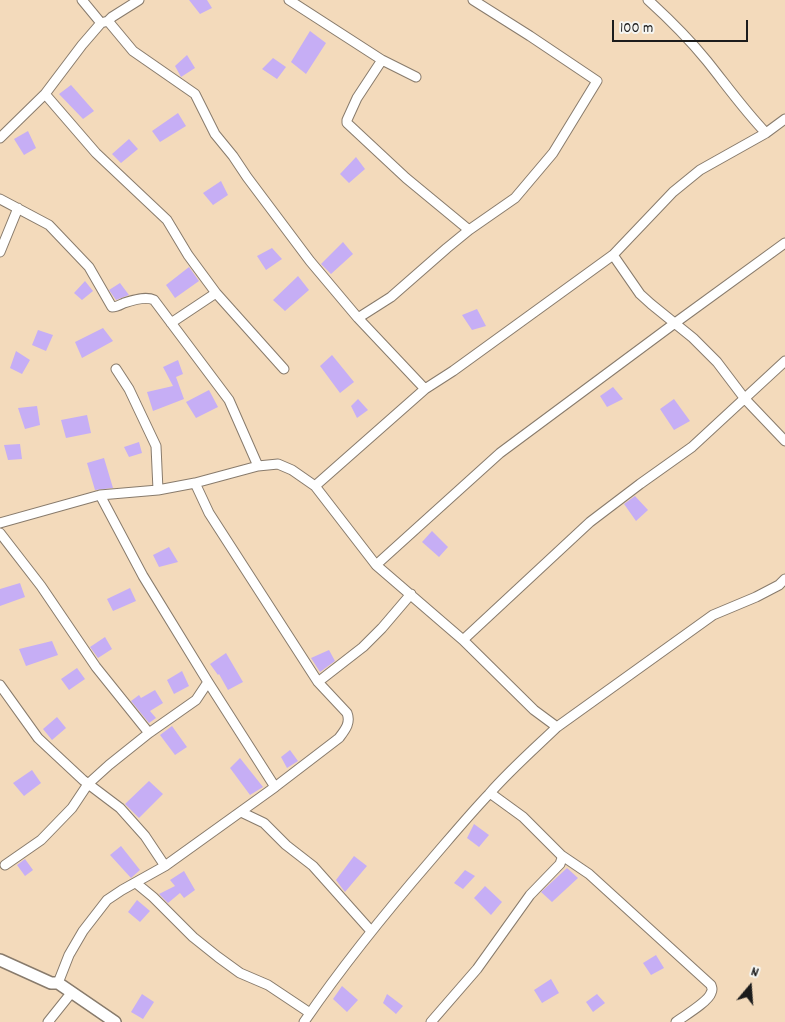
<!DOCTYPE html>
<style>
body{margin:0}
#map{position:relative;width:785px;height:1022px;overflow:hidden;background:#f3dabb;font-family:Dekko,sans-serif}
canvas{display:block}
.north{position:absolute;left:725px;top:962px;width:50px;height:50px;-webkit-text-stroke:4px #f6f6f2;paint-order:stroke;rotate:18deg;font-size:14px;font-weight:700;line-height:20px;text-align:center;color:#1c1c1c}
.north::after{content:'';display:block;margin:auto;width:18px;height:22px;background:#1c1c1c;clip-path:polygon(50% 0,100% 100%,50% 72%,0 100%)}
.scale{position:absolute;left:612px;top:20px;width:136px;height:22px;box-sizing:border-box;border:2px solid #1c1c1c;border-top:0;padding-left:6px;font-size:15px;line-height:18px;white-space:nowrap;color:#1c1c1c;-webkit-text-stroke:4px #f6f6f2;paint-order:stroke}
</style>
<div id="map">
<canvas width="785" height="1022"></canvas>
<div class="north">N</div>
<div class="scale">100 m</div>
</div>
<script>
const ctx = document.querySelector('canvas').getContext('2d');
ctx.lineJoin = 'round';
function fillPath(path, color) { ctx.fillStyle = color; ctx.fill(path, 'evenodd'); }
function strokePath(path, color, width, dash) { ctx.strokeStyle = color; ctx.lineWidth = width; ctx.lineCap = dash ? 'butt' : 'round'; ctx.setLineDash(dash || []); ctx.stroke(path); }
fillPath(new Path2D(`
 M189 0H207L212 8 200 14Z
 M310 31 326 43 306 74 291 62Z
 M187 55 195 68 181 77 175 66Z
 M273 58 286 67 277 79 262 69Z
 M71 85 94 111 83 119 59 94Z
 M178 113 186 126 160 142 152 131Z
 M28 131 36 148 24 155 14 139Z
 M129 139 138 149 121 163 112 154Z
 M356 157 365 169 349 183 340 174Z
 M221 181 228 195 213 205 203 193Z
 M343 242 353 254 331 274 321 264Z
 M272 248 282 259 266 270 257 256Z
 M189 267 199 281 175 298 166 285Z
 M298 276 309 290 285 311 273 300Z
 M85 281 93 291 82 300 74 293Z
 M120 283 129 295 116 300 109 290Z
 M477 309 486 326 472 330 462 315Z
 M103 328 113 341 82 358 75 342Z
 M38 330 53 335 46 351 32 345Z
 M16 351 30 360 22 374 10 368Z
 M332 355 354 382 340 393 320 366Z
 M178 360 183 374 176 377 184 399 153 411 147 392 173 386 163 367Z
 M613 387 623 399 607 407 600 396Z
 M209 390 218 407 196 418 186 402Z
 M358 399 368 410 357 418 351 406Z
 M674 399 690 421 674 430 660 409Z
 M37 406 40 425 25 429 18 408Z
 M87 415 91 433 66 438 61 420Z
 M139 442 142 453 129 457 124 447Z
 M20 444 22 459 8 460 4 445Z
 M104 458 113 488 95 490 87 463Z
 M635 496 648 510 636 521 624 504Z
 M432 531 448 547 439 557 422 542Z
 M169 547 178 562 159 567 153 555Z
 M20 583 25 597 0 606V589Z
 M130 588 136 601 113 611 107 599Z
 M105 637 112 649 98 658 90 647Z
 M52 641 58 655 26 666 19 649Z
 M329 650 335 661 320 672 311 658Z
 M226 653 243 682 228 690 219 674 218 675 210 664Z
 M77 668 85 679 69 690 61 679Z
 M182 671 189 686 174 694 167 680Z
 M155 690 163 703 150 711 156 718 149 723 131 701 139 695 141 698Z
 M57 717 66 728 52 740 43 729Z
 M172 726 187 747 175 755 160 735Z
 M290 750 298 761 287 768 281 757Z
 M240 758 263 787 250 795 230 768Z
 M32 770 41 783 24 796 13 783Z
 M149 781 163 794 139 818 125 804Z
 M474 824 489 835 479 847 467 838Z
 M121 846 140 870 131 878 110 855Z
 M354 856 367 866 345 892 336 880Z
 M25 859 33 870 25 876 17 865Z
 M567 868 578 878 552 902 541 892Z
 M465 870 475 876 463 889 454 883Z
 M184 871 195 890 184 898 180 893 168 903 159 894 175 886 170 880Z
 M485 886 502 902 491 915 474 898Z
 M137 900 150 911 140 922 128 912Z
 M656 955 664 968 651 975 643 963Z
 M551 979 559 993 542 1003 534 990Z
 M342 986 358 1000 347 1012 333 999Z
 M142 994 154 1002 143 1019 131 1012Z
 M387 994 403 1006 396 1014 383 1003Z
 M597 994 605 1003 593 1012 586 1002Z`), '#c6aef5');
const minor = new Path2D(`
 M82 0 101 23
 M289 0 382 60 357 98 347 120V123L406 178 469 230
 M648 0C669 19 689 39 707 61 727 86 744 110 766 133
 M108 21 133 51 195 94 215 134 233 156 247 177 310 261 358 318 425 389
 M382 60 416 77
 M45 94 96 153 167 220 188 255 216 293 171 323
 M0 138 45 94 82 45 101 23 108 21 112 17 139 0
 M0 199 49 225 89 267 112 307C117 307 120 305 124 303 133 300 146 296 154 300L229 400 258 466
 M0 252 18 208
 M613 255 640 294 651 304 693 338 717 362 745 399 785 441
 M216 293 284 369
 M358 318 391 297 447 248 469 230 515 198 553 153 597 81 530 36 473 0
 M116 369 129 389 156 446 158 490
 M195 483 209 513 318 682 347 713C351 723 345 730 339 738L275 787
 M315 486 425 389 453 371 613 255 673 192 700 170 766 133 785 119
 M0 523 100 495 158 490 195 483 258 466 278 464 292 470 315 486 376 565 463 640 534 710 557 727
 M0 533 41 586 96 667 149 733
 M376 565 500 453 675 323 785 243
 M463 640 590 522 640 484 692 447 785 361
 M318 682 363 647 382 628 411 594
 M0 685 38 738 83 780 120 808 145 836 165 866
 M241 812 264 823 286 845 313 866 371 931
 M561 855 589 874 711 985C712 989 713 989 711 993 708 1002 684 1016 676 1022
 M5 865 41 840 72 808 88 784 109 765 149 733 196 700 208 682
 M136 883 153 897 193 937 218 957 240 973 268 985 310 1013
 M58 983 69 955 83 931 107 900 122 890 165 866 275 787 208 682 143 576 100 495
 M48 1022 72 992
 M304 1022C343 965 386 912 431 860 450 838 469 815 489 794 510 770 534 749 557 727L713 615 756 597 779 585 785 579
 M431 1022 477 969 530 895 560 864 562 858 561 855 523 817 490 793`);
const tertiary = new Path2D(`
 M0 960 51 983H58L115 1022`);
strokePath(minor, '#887b6c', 11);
strokePath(tertiary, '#887b6c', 14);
strokePath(minor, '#fff', 9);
strokePath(tertiary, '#fff', 11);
</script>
